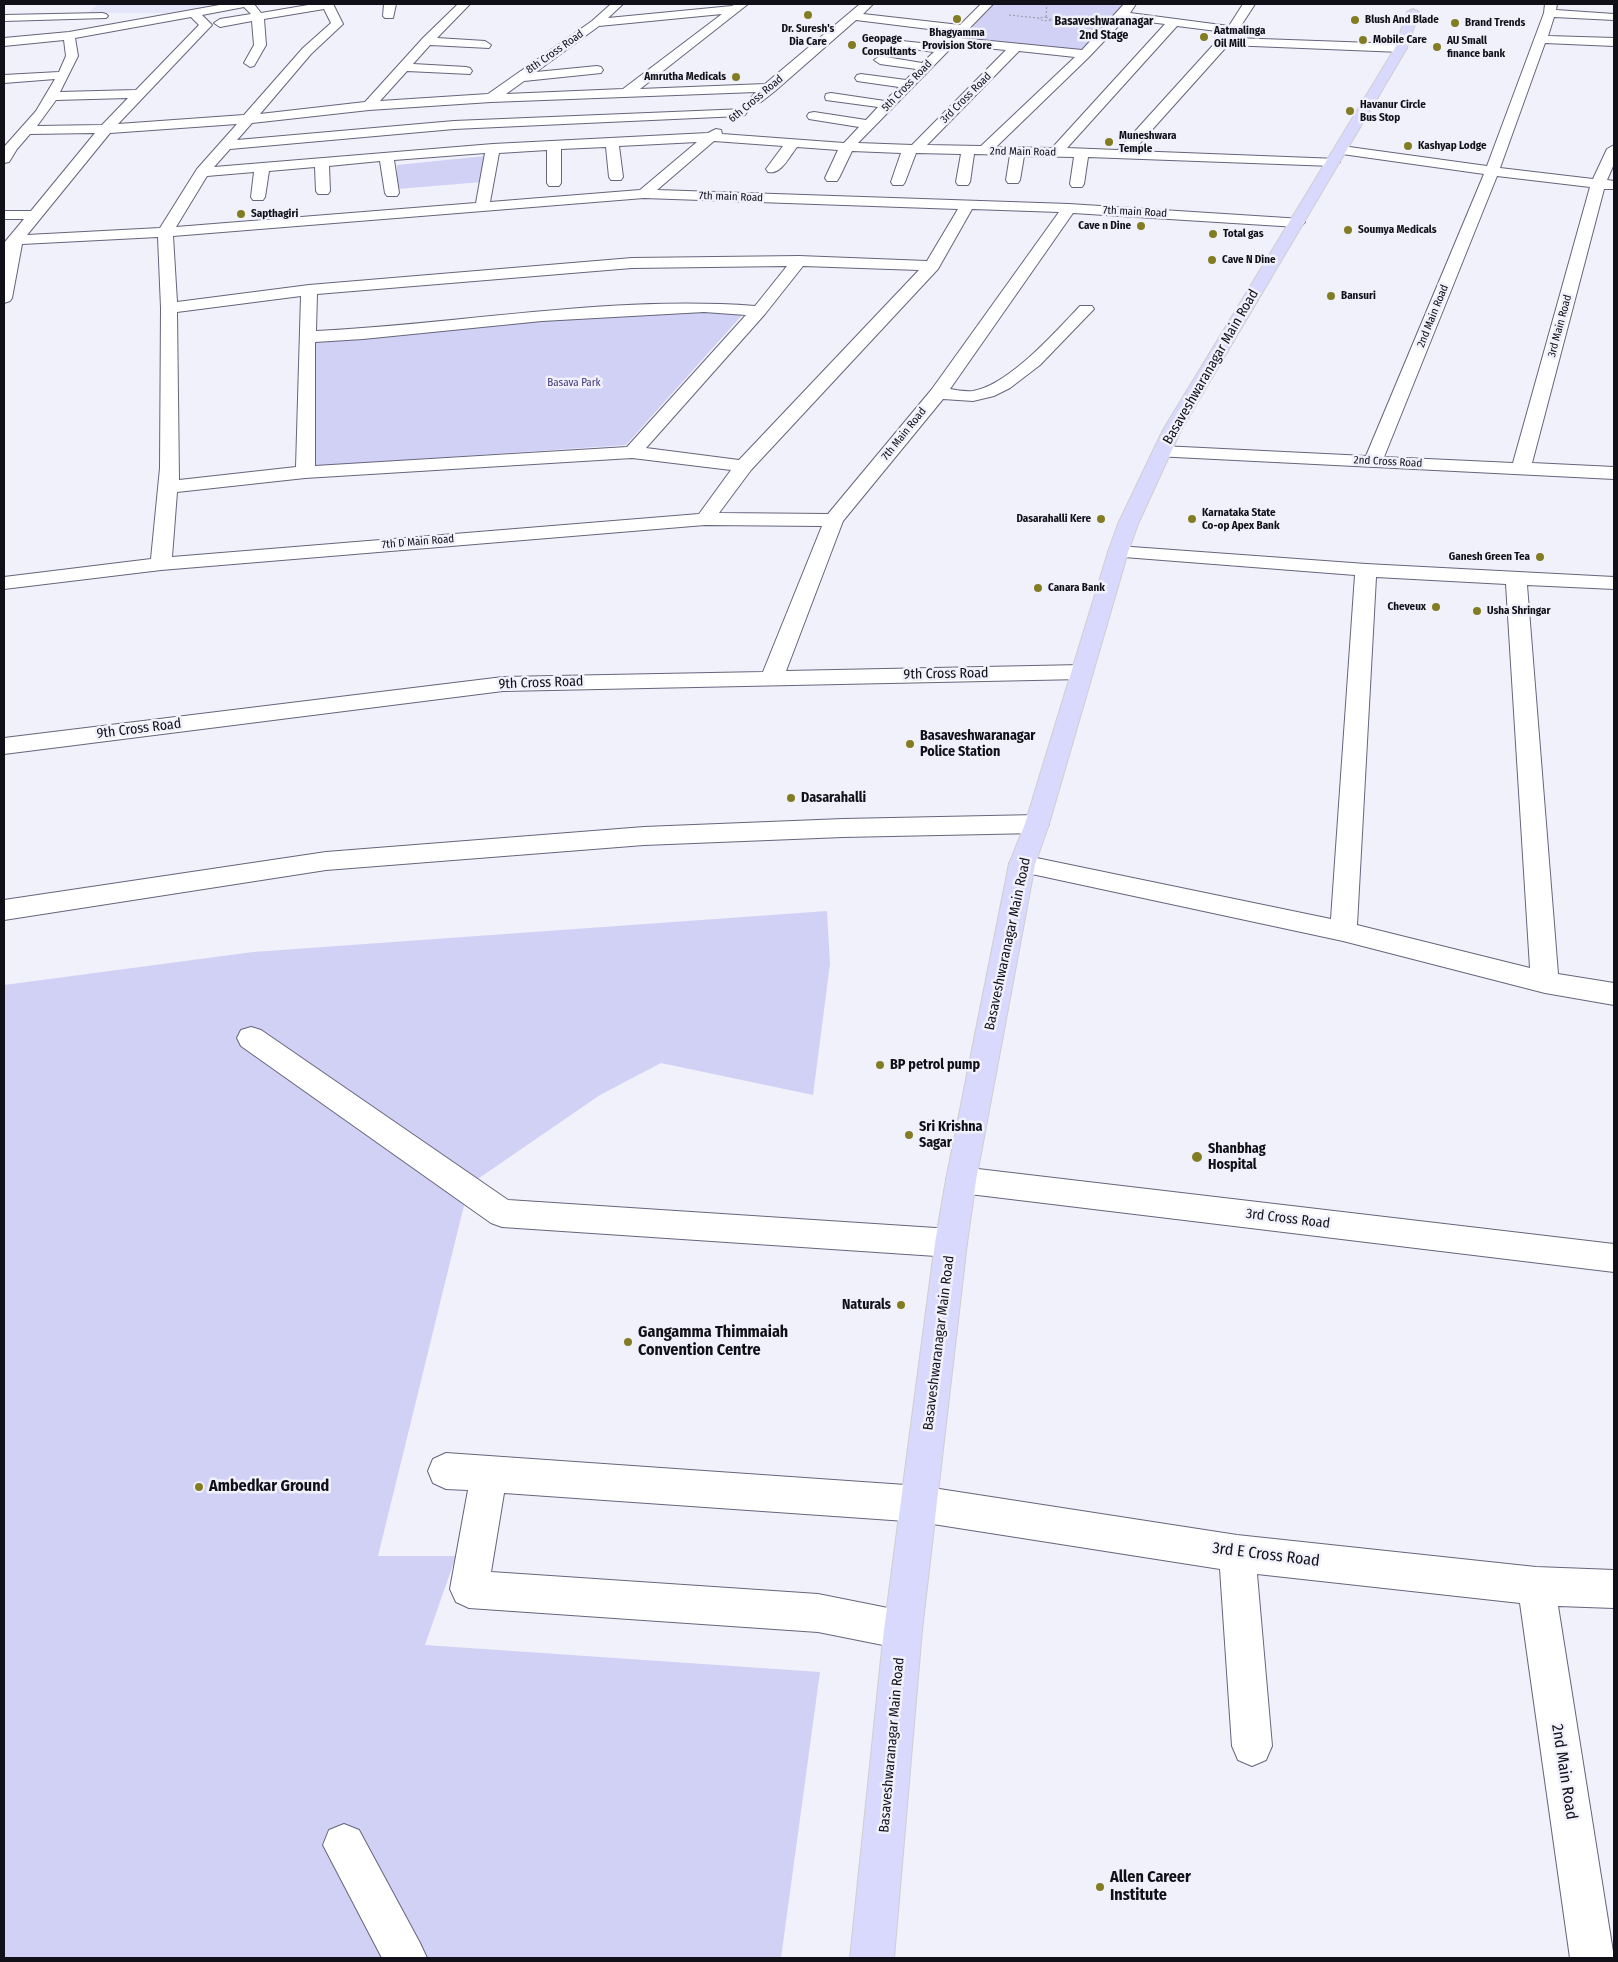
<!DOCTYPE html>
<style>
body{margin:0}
#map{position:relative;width:1618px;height:1962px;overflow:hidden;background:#f1f1fc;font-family:"Fira Sans Condensed",sans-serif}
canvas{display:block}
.frame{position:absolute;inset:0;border:5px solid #111019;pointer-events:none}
</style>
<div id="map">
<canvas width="1618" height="1962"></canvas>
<div class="frame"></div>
</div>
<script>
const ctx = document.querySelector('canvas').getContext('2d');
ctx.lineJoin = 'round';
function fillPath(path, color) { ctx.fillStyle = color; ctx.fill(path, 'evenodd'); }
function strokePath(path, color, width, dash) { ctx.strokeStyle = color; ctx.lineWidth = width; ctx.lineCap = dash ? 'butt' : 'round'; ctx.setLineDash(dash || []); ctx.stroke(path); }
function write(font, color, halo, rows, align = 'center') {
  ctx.font = font + ' "Fira Sans Condensed",sans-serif'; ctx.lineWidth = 5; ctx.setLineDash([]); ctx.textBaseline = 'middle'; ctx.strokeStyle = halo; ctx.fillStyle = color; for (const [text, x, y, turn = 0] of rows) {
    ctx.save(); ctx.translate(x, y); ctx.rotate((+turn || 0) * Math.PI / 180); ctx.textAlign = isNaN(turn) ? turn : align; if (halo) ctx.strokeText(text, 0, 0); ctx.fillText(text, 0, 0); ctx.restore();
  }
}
fillPath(new Path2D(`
 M98 4H220L167 13H88Z`), '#e6e6fb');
fillPath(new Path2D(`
 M992 4H1125L1082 51 962 39Z
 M485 156 482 182 397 189V165Z
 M704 309 744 313 626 445 316 466 314 341 548 320Z
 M827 911 830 964 813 1095 661 1063 600 1095 469 1185 378 1556H456L425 1645 820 1672 781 1958H4V985L253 952Z`), '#d1d1f6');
const minor = new Path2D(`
 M225 4H254L261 13 314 4H333L343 24 311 54 260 114 365 102 423 38 458 4H470L437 38 485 41 491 45 489 48 430 45 413 64 466 67 470 68 472 71 470 74 407 71 380 101 488 94 592 21 611 4H623L608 18 732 6 735 4H748L640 89 765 84 860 4H873L863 14 960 25 981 4H993L960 38 1082 50 1124 4H1136L1130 13 1229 26 1243 4H1255L1233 38 1401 44 1407 48 1401 52 1228 45 1133 151 1338 159 1340 162 1333 166 1088 157 1084 184 1082 187H1072L1070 184 1074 157 1024 156 1020 180 1018 183H1008L1006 180 1010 155 974 154 970 182 968 185H958L956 182 961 154 916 153 905 182 903 185H893L891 182 901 153 852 151 839 178 837 181H827L825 178 838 150 797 147C789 157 781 175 768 172L766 169 783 146 714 141 657 190 1069 204 1302 219 1305 222 1302 225 1297 227 1073 213 950 389C957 390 965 392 973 391 1009 385 1055 332 1080 306H1092L1094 309 1040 365 1010 388 994 396 973 401 943 399 843 521 786 671 1082 665 1090 667 1093 672 1090 677 1082 679 503 691 4 754V738L503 677 763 672 822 526 705 525 161 570 4 589V577L151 559 160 468 161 308 158 237 22 244 12 298 10 301 4 303V243L24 219H4V211H31L95 133 30 134 17 149 9 162 4 163V147L36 111 55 79 4 83V75L59 72 66 56 64 40 4 46V38L69 32ZM244 7 251 14 220 19 214 23 220 27 252 21 254 45 244 63 250 67 254 66 266 45 264 19 324 9 331 23 303 48 244 115 118 124 210 27 212 25 202 15ZM722 14 623 89 506 94 524 81 601 73 603 70 601 67 597 66 536 72 599 26ZM191 17 199 25 136 90 60 92 78 56 75 38ZM1125 19 1165 24 1052 148 996 147 1089 57ZM856 20 953 32 940 45 892 40 890 43 892 46 934 52 922 63 880 56 874 60 880 64 916 69 906 80 861 74 857 75 855 78 857 81 899 87 885 101 831 93 826 94 825 97 826 100 878 107 866 120 814 112 809 113 807 116 809 119 859 127 844 143 722 134 721 130 716 129 708 133 493 144 214 167 230 149 454 129 740 116 745 115 747 112 745 109 454 121 237 140 252 123 369 110 491 102 756 92 750 99 756 103 761 102 775 91ZM1177 26 1225 32 1118 150 1067 148ZM954 45 1006 50 912 145 858 143ZM1019 51 1075 57 981 146 927 145ZM128 98 102 125 37 126 56 100ZM237 124 197 169 160 228 27 235 110 133ZM697 142 640 190 490 202 499 153 547 150V183L549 186H559L561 183V149L606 147 609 177 611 180H621L623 177 619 146ZM485 153 476 203 176 227 207 176 254 172 251 197 253 200H263L265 197 269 171 315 167 316 191 318 194H328L330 191 329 166 380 161 385 193 387 196H397L399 193 394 160ZM644 198 958 209 927 261 799 256 632 258 309 285 177 302 173 236ZM972 209 1059 212 932 389 828 514 719 513 751 470 938 269ZM787 266 755 306C608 295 462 324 316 331L317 294 632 268ZM803 266 919 270 739 460 646 448 765 314ZM301 296 296 467 179 480 177 312ZM704 312 746 315 627 447 315 466V342L363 339 542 321ZM632 458 731 470 699 514 172 557 177 492 305 478Z
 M384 4H396L393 18H385L383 16Z
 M1545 4H1557L1556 10 1614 14V20L1554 17 1548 36 1614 38V46L1545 43 1500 168 1593 179 1607 149 1614 145V164L1607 180 1614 181V189H1604L1532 463 1614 467V479L1155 456 1153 452 1155 448 1162 446 1366 456 1484 174 1342 154 1335 150 1342 146 1487 166 1544 13ZM1497 176 1590 187 1513 463 1384 457Z
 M102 13 106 14 108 16 106 18 4 21V15Z
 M1118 546 1366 564 1614 577V589L1527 585 1558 974 1614 983V1005L1545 993 1343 941 1013 870 1009 864 1013 858 1022 855 1331 919 1355 575 1111 556 1108 552 1111 548ZM1376 577 1506 584 1530 968 1357 925Z
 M1037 815 1046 818 1049 824 1046 830 1037 833 843 837 644 845 326 870 4 920V900L326 852 644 827 843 819Z
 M251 1027 261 1030 508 1200 951 1229 962 1233 967 1243 962 1253 951 1257 502 1227 491 1223 241 1046 237 1038 241 1030Z
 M961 1167 1614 1244V1272L961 1193 950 1189 946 1180 950 1171Z
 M446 1453 920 1486 1237 1535 1536 1567 1614 1570V1608L1558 1606 1614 1958H1570L1520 1603 1257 1574 1272 1746 1266 1760 1252 1766 1238 1760 1232 1746 1220 1569 920 1522 504 1493 491 1572 818 1594 903 1611 916 1617 922 1630 916 1643 903 1649 818 1632 469 1608 456 1602 450 1589 468 1490 446 1489 433 1483 428 1471 433 1459Z
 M344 1824 359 1830 420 1943 427 1958H382L323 1845 329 1830Z`);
const major = new Path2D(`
 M1413 9 1419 12 1407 48 1181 430 1138 524 1128 552 1049 824 1035 864 976 1180 967 1243 922 1630 894 1958H850L884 1630 935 1243 946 1180 1009 864 1025 824 1108 552 1118 524 1163 430 1395 48 1407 12Z`);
strokePath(minor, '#65657c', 2);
strokePath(major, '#cfcfd1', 2);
strokePath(new Path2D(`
 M1009 15 1038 18
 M1046 17 1052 20 1044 21 1038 18Z
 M1046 17 1047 4
 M1052 20 1081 22`), '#9998a2', 1, [2, 2]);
fillPath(minor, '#fff');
fillPath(major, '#d9d8fd');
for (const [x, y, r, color] of [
 [808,15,5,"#827d23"],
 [957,19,5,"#827d23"],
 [1355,20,5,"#827d23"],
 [1455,23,5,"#827d23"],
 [1204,37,5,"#827d23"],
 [1363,40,5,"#827d23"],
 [852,45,5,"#827d23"],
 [1437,47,5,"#827d23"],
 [736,77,5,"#827d23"],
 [1350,111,5,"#827d23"],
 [1109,142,5,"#827d23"],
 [1408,146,5,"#827d23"],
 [241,214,5,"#827d23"],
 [1141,226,5,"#827d23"],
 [1348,230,5,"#827d23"],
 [1213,234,5,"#827d23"],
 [1212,260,5,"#827d23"],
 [1331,296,5,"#827d23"],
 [1101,519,5,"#827d23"],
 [1192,519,5,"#827d23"],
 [1540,557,5,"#827d23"],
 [1038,588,5,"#827d23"],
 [1436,607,5,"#827d23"],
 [1477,611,5,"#827d23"],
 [910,744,5,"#827d23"],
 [791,798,5,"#827d23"],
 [880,1065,5,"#827d23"],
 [909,1135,5,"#827d23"],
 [1197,1157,6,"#827d23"],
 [901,1305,5,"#827d23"],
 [628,1342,5,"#827d23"],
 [199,1487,5,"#827d23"],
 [1100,1887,5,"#827d23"]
]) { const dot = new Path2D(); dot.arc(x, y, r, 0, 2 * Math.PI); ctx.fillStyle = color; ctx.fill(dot); strokePath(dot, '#f1f1fc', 2); }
write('bold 11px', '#111019', '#f1f1fc', [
 ["Blush And Blade",1365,20],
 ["Brand Trends",1465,23],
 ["Dr. Suresh's",808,29,"center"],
 ["Dia Care",808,42,"center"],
 ["Aatmalinga",1214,31],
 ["Oil Mill",1214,44],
 ["Bhagyamma",957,33,"center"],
 ["Provision Store",957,46,"center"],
 ["Geopage",862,39],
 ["Consultants",862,52],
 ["Mobile Care",1373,40],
 ["AU Small",1447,41],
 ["finance bank",1447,54],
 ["Amrutha Medicals",726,77,"right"],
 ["Havanur Circle",1360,105],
 ["Bus Stop",1360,118],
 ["Muneshwara",1119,136],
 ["Temple",1119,149],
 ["Kashyap Lodge",1418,146],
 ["Sapthagiri",251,214],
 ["Cave n Dine",1131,226,"right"],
 ["Soumya Medicals",1358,230],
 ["Total gas",1223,234],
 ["Cave N Dine",1222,260],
 ["Bansuri",1341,296],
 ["Karnataka State",1202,513],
 ["Co-op Apex Bank",1202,526],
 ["Dasarahalli Kere",1091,519,"right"],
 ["Ganesh Green Tea",1530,557,"right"],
 ["Canara Bank",1048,588],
 ["Cheveux",1426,607,"right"],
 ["Usha Shringar",1487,611]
], 'left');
write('11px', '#111019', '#f1f1fc', [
 ["8th Cross Road",555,52,-35],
 ["5th Cross Road",907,86,-46],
 ["3rd Cross Road",966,98,-45],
 ["6th Cross Road",756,99,-40],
 ["2nd Main Road",1023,152,1],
 ["7th main Road",731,197,2],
 ["7th main Road",1135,212,3],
 ["2nd Main Road",1433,316,-68],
 ["3rd Main Road",1560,326,-75],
 ["7th Main Road",904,434,-51],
 ["2nd Cross Road",1388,462,3],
 ["7th D Main Road",418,542,-5]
]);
write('11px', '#3f367a', '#f1f1fc', [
 ["Basava Park",574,383]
]);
write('bold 12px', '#111019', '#f1f1fc', [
 ["Basaveshwaranagar",1104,22],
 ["2nd Stage",1104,36]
]);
write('14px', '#111019', '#f1f1fc', [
 ["Basaveshwaranagar Main Road",1211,367,-60],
 ["9th Cross Road",946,674,-1],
 ["9th Cross Road",541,683,-2],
 ["9th Cross Road",139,729,-7],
 ["Basaveshwaranagar Main Road",1008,944,-78],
 ["3rd Cross Road",1288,1219,7],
 ["Basaveshwaranagar Main Road",939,1343,-83],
 ["Basaveshwaranagar Main Road",892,1745,-85]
]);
write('bold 14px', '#111019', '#f1f1fc', [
 ["Basaveshwaranagar",920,736],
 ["Police Station",920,752],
 ["Dasarahalli",801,798],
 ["BP petrol pump",890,1065],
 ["Sri Krishna",919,1127],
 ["Sagar",919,1143],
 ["Shanbhag",1208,1149],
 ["Hospital",1208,1165],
 ["Naturals",891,1305,"right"]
], 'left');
write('bold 16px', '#111019', '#f1f1fc', [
 ["Gangamma Thimmaiah",638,1333],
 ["Convention Centre",638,1351],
 ["Ambedkar Ground",209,1487],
 ["Allen Career",1110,1878],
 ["Institute",1110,1896]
], 'left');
write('16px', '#111019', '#f1f1fc', [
 ["3rd E Cross Road",1266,1555,7],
 ["2nd Main Road",1564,1772,81]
]);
</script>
